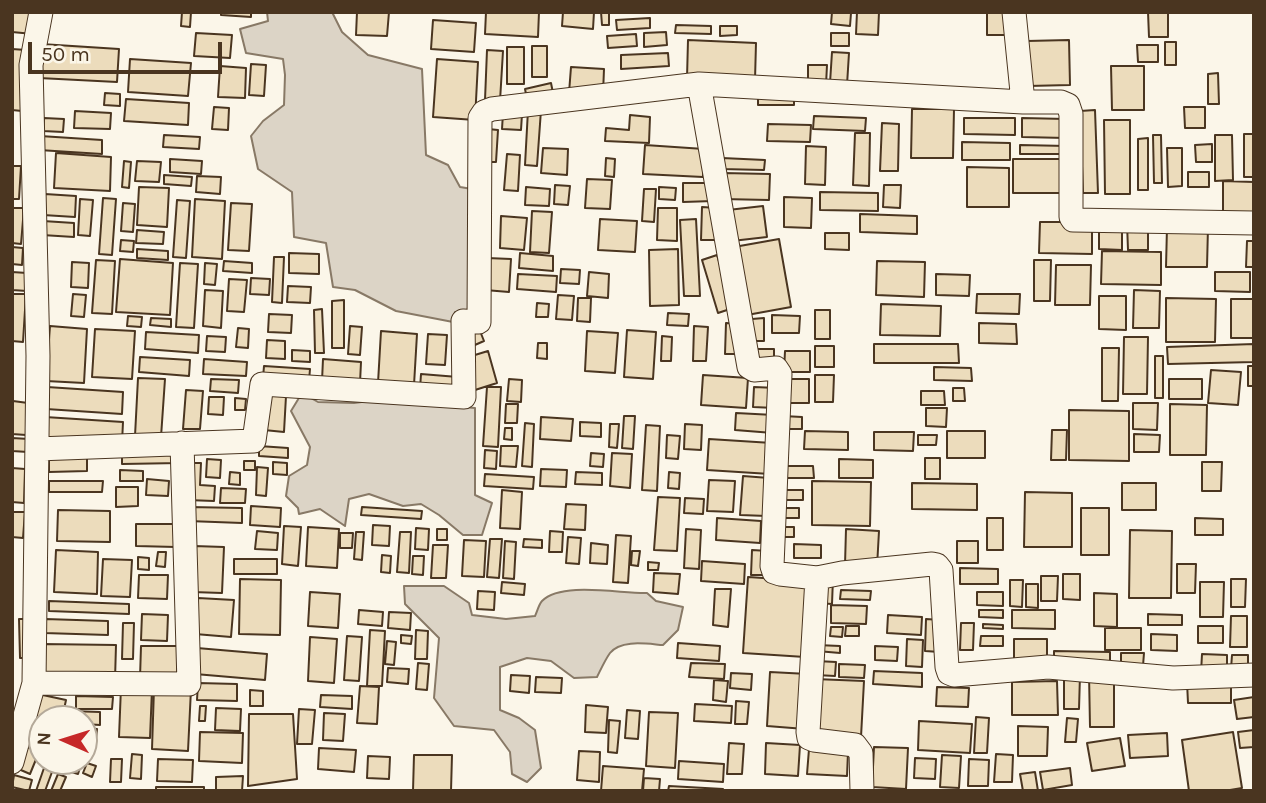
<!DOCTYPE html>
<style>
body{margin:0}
#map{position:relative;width:1266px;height:803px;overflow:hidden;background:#fbf6e9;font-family:Karla,sans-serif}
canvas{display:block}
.frame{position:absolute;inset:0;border:14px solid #4a3520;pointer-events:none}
.north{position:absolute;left:28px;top:705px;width:70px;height:70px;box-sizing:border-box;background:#fbf6e9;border:2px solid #b4a999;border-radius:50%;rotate:273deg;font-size:19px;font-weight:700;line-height:28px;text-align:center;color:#4a3520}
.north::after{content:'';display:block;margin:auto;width:24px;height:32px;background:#c62828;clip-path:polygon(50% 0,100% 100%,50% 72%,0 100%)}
.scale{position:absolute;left:28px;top:42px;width:194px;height:32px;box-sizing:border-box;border:4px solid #4a3520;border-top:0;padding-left:9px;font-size:21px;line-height:24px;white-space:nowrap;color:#4a3520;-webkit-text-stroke:5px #fbf6e9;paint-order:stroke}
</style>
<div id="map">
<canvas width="1266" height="803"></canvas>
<div class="frame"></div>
<div class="north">N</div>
<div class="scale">50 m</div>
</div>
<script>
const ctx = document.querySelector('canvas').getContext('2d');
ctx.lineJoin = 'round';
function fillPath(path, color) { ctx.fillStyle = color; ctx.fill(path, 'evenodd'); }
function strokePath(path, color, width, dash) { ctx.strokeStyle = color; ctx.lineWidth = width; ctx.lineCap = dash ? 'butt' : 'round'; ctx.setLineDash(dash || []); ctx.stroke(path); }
const water = new Path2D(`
 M267 12H332L342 32 368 55 422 69 426 155 448 165 460 187 472 189 470 312H455L453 322 396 311 355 290 333 287 326 243 294 237 292 192 258 169 251 136 263 121 284 105 285 75 283 59 246 53 240 29 268 21Z
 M302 393 318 402 354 403 377 400 475 408V495L492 503 482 535H463L439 515 421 504 403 506 369 494 349 499 345 526 320 509 299 514 298 508 286 496 289 476 307 465 310 447 291 411Z
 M404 586H444L469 603 472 615 506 619 535 616C537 612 539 604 542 601 562 581 622 594 647 593L656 601 683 607 678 630 663 645C648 644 621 639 610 653 605 660 601 669 597 677L574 678 551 661 527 658 500 667V710L519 718 535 730 541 768 527 782 512 774 510 752 494 730 454 726 434 698 439 638 405 604Z`);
fillPath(water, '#dcd4c6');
strokePath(water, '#887966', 2);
const building = new Path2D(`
 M12 12H34L33 34 12 32Z
 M182 12H191L190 27 181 26Z
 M221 12H251V17L221 15Z
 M357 12H389L387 36 356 35Z
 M486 12H539L538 37 485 34Z
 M563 12H594L593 29 562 26Z
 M601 12H609V25H602Z
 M832 12 851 13 850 26 831 24Z
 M857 12H879L878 35 856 34Z
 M987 12H1008V35H987Z
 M1148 12H1168V37H1149Z
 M650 18V28L617 30 616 20Z
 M433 20 476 23 474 52 431 49Z
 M676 25 711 26V34L675 33Z
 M720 26H737V35L720 36Z
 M666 32 667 45 644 47V33Z
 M196 33 232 35 230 58 194 56Z
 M831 33H849V46H831Z
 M636 34 637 46 608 48 607 36Z
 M688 40 756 43 755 80 687 78Z
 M1069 40 1070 85 1028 86 1027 41Z
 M1165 42H1176V65H1165Z
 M41 44 119 49 117 82 39 78Z
 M1137 45H1158V62H1138Z
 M532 46H547V77H532Z
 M507 47H524V84H507Z
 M12 49 26 50 22 111 12 110Z
 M487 50 503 51 500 101 485 100Z
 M832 52 849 53 847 85 830 83Z
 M668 53 669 66 621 69V55Z
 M130 59 191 63 188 96 128 92Z
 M437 59 478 62 475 120 433 117Z
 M251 64 266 65 264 96 249 95Z
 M808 65H827L826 85H808Z
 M220 66 246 68 245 98 218 97Z
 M1111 66H1144V110H1112Z
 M571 67 604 69 603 94 569 93Z
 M1218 73 1219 104H1208V74Z
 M551 83 554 98 528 104 525 89Z
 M758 92 794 93V105H758Z
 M105 93 120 94V106L104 105Z
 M126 99 189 103 188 125 124 121Z
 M214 107 229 108 228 130 212 129Z
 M1184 107H1205V128H1185Z
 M912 109H954L953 158H911Z
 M528 110H541L537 166 525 165Z
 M1095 110 1098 193H1083L1080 111Z
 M75 111 111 113 110 129 74 128Z
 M503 113 522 114 521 130 502 129Z
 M630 115 650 117 649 143 605 141 606 128 629 130Z
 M814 116 866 118 865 131 813 129Z
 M44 118 64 119 63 132 43 131Z
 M964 118H1015V135L964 134Z
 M1022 118 1066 119V138L1022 137Z
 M1104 120H1130V194H1105Z
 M882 123 899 124 898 171H880Z
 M768 124 811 125 810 142 767 141Z
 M488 129 498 130 496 162H486Z
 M855 133H870L869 186 853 185Z
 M1244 134H1254V177H1244Z
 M164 135 200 137 199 149 163 147Z
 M1153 135H1161L1162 183H1154Z
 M1215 135H1232L1233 180 1215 181Z
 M40 136 102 140V154L39 150Z
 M1148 138V190H1138V139Z
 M962 142 1010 143V160H962Z
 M1212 144V162H1196L1195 145Z
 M645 145 704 149 703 177 643 174Z
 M1020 145 1067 146V154H1020Z
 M806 146 826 147 825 185 805 184Z
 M543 148 568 149 567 175 541 173Z
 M1167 148H1182V186L1168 187Z
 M56 153 111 157 110 191 54 188Z
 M507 154 520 155 518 191 504 190Z
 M606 158 615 159 614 177 605 176Z
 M722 158 765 160 764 170 721 169Z
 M170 159 202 161 201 174 170 172Z
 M1013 159H1065V193H1013Z
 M124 161 131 162 129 188 122 187Z
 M137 161 161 162 159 182 135 181Z
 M12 166H21L19 199H12Z
 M967 167 1009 168V207H967Z
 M1188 172H1209V187H1188Z
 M723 173 770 174 769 200 722 199Z
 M164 175 192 177 191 186 164 184Z
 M197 176 221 177 220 194 196 192Z
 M587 179 612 180 610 209 585 208Z
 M1223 181 1254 182V219H1223Z
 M683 183H713V201L683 202Z
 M555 185 570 186 568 205 554 204Z
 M884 185H901L900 208 883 207Z
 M139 187 169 188 167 227 137 225Z
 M526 187 550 189 549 206 525 205Z
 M659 187 676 188 675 200 659 199Z
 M644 189H656L654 222 642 221Z
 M820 192 878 193V211L820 210Z
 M45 194 76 196 75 217 43 215Z
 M784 197 812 198 811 228 784 227Z
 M103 198 116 199 112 255 99 254Z
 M80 199 93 200 90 236 78 235Z
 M195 199 225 201 222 259 192 257Z
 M177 200 190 201 186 258 173 257Z
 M123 203 135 204 133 232 121 231Z
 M231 203 252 204 249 251 228 250Z
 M763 206 767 237 732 241 728 210Z
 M702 207 717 208 716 240H701Z
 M12 208H24L21 244 12 243Z
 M658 208H677V241L657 240Z
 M532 211 552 212 549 253 530 252Z
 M860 214 917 216V234L860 232Z
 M501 216 527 218 524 250 500 248Z
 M600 219 637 221 635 252 598 250Z
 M696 219 700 296H684L680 220Z
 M43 221 74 223V237L42 235Z
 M1040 222H1092V254L1039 253Z
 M1099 223H1122V250L1099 249Z
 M1127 223H1148V250H1128Z
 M1167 227H1208L1207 267H1166Z
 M137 230 164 232 163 244 136 243Z
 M825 233H849V250L825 249Z
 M779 239 791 307 747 315 734 247Z
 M121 240 134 241 133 252 120 251Z
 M1247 241H1254V267H1246Z
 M12 247 23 248 22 265 12 264Z
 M137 249 168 251V260L137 258Z
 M678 249 679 305 650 306 649 250Z
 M1102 251 1161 252V285L1101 284Z
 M289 253 319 254V274L289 273Z
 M520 253 553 256V271L519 268Z
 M717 255 733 308 718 313 702 260Z
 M274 257H284L282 303 272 302Z
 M487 258 511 259 509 292 485 290Z
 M120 259 173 263 170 315 116 312Z
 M96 260 115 261 112 314 92 313Z
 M1034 260H1051L1050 301H1034Z
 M224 261 252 263V273L223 271Z
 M877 261 925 262 924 297 876 295Z
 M72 262 89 263 88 288 71 287Z
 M180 263 198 264 194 328 176 327Z
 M205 263 217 264 215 285 204 284Z
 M1056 265H1091L1090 305H1055Z
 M561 269 580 270 579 284 560 283Z
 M12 272 27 273V291L12 290Z
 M589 272 609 274 608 298 587 296Z
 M1215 272H1250V292L1215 291Z
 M518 274 557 276 556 292 517 289Z
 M936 274 970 275 969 296 936 295Z
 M251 278 270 279 269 295 250 294Z
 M229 279 247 280 244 312 227 311Z
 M288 286 311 287 310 303 287 302Z
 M205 290 223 291 221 328 203 326Z
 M1134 290 1160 291 1159 328H1133Z
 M12 294H26L23 342 12 341Z
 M73 294 86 295 84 317 71 316Z
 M977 294H1020L1019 314 976 313Z
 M558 295 574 296 572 320 556 319Z
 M1099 296H1126V330L1099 329Z
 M578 298H591L590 322 577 321Z
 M1166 298 1216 299 1215 342H1166Z
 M1231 299H1254V338H1231Z
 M344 300V348H332V301Z
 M537 303 549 304 548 317H536Z
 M881 304 941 306 940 336 880 335Z
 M322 309 324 353H315L314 310Z
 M815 310H830V339H815Z
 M668 313 689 314 688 326 667 325Z
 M269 314 292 315 291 333 268 332Z
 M772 315 800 316 799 333H772Z
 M128 316 142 317 141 327 127 326Z
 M151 318 171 319V327L150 325Z
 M764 318V341H752V319Z
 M726 323 740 324 738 354H725Z
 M979 323 1016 324 1017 344 979 343Z
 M50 326 87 329 84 383 46 381Z
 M350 326 362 327 360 355 348 354Z
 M694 326 708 327 706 361H693Z
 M238 328 249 329 248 348 236 347Z
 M95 329 135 331 132 379 92 377Z
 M627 330 656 332 653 379 624 377Z
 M381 331 417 334 414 385 378 383Z
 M480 331 484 341 468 348 463 338Z
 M587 331 618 333 615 373 585 371Z
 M146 332 199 335 198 353 145 349Z
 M428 334 447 335 445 365 426 364Z
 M207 336 226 337 225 352 206 351Z
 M662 336 672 337 671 361H661Z
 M1124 337H1148L1147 394H1123Z
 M267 340 285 341V359L266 358Z
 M538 343H547V359L537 358Z
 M874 344H958L959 363H874Z
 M1254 344V362L1168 364 1167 347Z
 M815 346H834V367H815Z
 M1102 348H1119L1118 401H1102Z
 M756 349H774V363L756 362Z
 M292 350 310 351V362L292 361Z
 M488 351 497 383 475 390 465 358Z
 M785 351H810V372H784Z
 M1155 356H1163V398H1155Z
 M140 357 190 360 189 376 139 372Z
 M204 359 247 362 246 376 203 374Z
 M323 359 361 362 360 383 322 381Z
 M264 366 310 369 309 381 263 378Z
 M1248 366H1254V386H1248Z
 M934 367 971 368 972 381 934 380Z
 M1211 370 1241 372 1238 405 1208 403Z
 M421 374 458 377V391L420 389Z
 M703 375 748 378 746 408 701 405Z
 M815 375H834L833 402H815Z
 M138 378 165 379 161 437 135 436Z
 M211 379 239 380 238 393 210 391Z
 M509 379 522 380 521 402 507 401Z
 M786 379H809V403H786Z
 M1169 379H1202V399H1169Z
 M47 387 123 392 122 414 46 409Z
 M487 387H501L498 447 483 446Z
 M754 387 777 388 775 408 753 407Z
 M953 388H964L965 401H953Z
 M186 390 203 391 200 429H183Z
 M921 391H944L945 405H921Z
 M266 395 286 396 284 432 264 430Z
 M209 397H224L223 415 208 414Z
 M235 398 246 399 245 410H235Z
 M13 401 28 403 26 435 12 434Z
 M1133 403H1158L1157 430 1133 429Z
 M506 404H518L517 423H505Z
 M1170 404 1207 405 1206 455H1170Z
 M926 408H947L946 427 926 426Z
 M1069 410 1129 411V461L1069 460Z
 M736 413 774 415 773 433 735 430Z
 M624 416H635L633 449 622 448Z
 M783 416 802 417V429H783Z
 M45 417 123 422 122 443 43 439Z
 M541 417 573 419 571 441 540 439Z
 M580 422 601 423V437L580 436Z
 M525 423 534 424 532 467 522 466Z
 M610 424H619L617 448 609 447Z
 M685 424 702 425 701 450 684 449Z
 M646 425 660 426 657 491 642 490Z
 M505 428H512V440L504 439Z
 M1052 430H1067L1066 460H1051Z
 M805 431 848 432V450L804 449Z
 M947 431H985V458H947Z
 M874 432H914L913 451 874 450Z
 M1134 434 1160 435 1159 452H1134Z
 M667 435 680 436 678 459 666 458Z
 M918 435H937L936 445H918Z
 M12 438 29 439 28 452 12 451Z
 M709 439 772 443 770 474 707 470Z
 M259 446 288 448V458L259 456Z
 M501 446H518L516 467 500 466Z
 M180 449V463L122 464V451Z
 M485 450 497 451 496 469 484 468Z
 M87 452V471L49 472V453Z
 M591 453 604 454 603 467 590 466Z
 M612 453 632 454 630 488 610 486Z
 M925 458H940V479H925Z
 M207 459 221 460 220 478 206 477Z
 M839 459 873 460V478H839Z
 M244 461H255V470H244Z
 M273 462 287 463V475L273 474Z
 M1202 462H1222L1221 491H1202Z
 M188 463H201L200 485 215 486 214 501 187 500Z
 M785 466H813L814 478H785Z
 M257 467 268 468 266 496 256 495Z
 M12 468 25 469 24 503 12 502Z
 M541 469 567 470 566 487 540 486Z
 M120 470 143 471V481H120Z
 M230 472 240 473V485L229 484Z
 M576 472 602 473V485L575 484Z
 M669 472 680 473 679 489 668 488Z
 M485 474 534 477 533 489 484 486Z
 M743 476 769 478 767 516 740 515Z
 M147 479 169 481 168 496 146 495Z
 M709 480 735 481 733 512 707 511Z
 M49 481H103L102 492H49Z
 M812 481 871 482 870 526 812 525Z
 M912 483 977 484V510L912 509Z
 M1122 483H1156V510H1122Z
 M116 487H138V506L116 507Z
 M221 488 246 489 245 503H220Z
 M502 490 522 492 520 529 500 528Z
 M780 490H803V500H780Z
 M1025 492 1072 493V547H1024Z
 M658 497 680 498 677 551 654 550Z
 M685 498 704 499 703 514 684 513Z
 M566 504 586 505 585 530 564 529Z
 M251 506 281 508 280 527 250 525Z
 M189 507 242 508V523L188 521Z
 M362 507 422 511 421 519 361 515Z
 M780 508H799V518H780Z
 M1081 508H1109V555H1081Z
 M58 510 110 511V542L57 541Z
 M12 512H25L23 538 12 537Z
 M717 518 761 521 760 543 716 540Z
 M987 518H1003V550H987Z
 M1195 518 1223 519V535H1195Z
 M136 524H177L176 547 136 546Z
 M373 525 390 526 389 546 372 545Z
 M284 526 301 527 298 566 282 564Z
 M308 527 339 529 337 568 306 566Z
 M777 527H794V537H777Z
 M416 528 429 529 428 550 415 549Z
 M437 529H447V540H437Z
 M686 529 701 530 699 569 684 568Z
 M846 529 879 531 877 567 845 565Z
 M1130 530 1172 531 1171 598H1129Z
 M257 531 278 533 277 550 255 549Z
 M550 531 563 532 562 552H549Z
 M356 532H364L362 560 354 559Z
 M400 532H411L409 573 397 572Z
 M340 533H353L352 548H340Z
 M616 535 631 536 628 583 613 582Z
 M568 537 581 538 579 564 566 563Z
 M490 539H502L499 578 487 577Z
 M524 539 542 540V548L523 547Z
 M464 540 486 541 484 577 462 576Z
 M505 541 516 542 514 579 503 578Z
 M957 541H978V563H957Z
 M591 543 608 545 607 564 590 563Z
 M794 544 821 545V558H794Z
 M433 545H448L446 578H431Z
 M194 546 224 547 222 593 192 592Z
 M56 550 98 552 97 594 54 592Z
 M752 550 768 551 766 575H751Z
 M632 551H640L638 566 631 565Z
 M158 552H166L165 567 156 566Z
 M382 555 391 556 390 573 381 572Z
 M413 556H424L423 575 412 574Z
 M138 557 149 558V570L138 569Z
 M103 559 132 560 130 597 101 596Z
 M234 559H277V574H234Z
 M702 561 745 564 744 584 701 581Z
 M648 562 659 563 658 570H648Z
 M1177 564H1196L1195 593H1177Z
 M960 568 998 569V584H960Z
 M654 573 680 574 678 594 653 592Z
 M1063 574H1080V600L1063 599Z
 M139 575H168L167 599 138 598Z
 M1041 576H1058L1057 601H1041Z
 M748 577 809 581 805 657 743 653Z
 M833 578 832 604 818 603Z
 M240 579 281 580 280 635 239 634Z
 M1231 579H1246L1245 607H1231Z
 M1010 580H1023L1022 607 1010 606Z
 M502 582 525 584 524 595 501 593Z
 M1200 582H1224L1223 617H1200Z
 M1026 584H1038V608L1026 607Z
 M715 589H731L728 627 713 625Z
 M841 590 871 591 870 600 840 599Z
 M478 591 495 592 494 610 477 609Z
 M310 592 340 594 338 628 308 626Z
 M977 592H1003V606L977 605Z
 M1094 593 1117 594V627L1094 626Z
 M198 598 234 600 231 637 195 634Z
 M49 601 129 604V614L49 611Z
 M831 605 867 606 866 624 831 623Z
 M359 610 383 612 382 626 358 624Z
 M979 610H1003V618L979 617Z
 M1012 610H1055V629L1012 628Z
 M389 612 411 613 410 630 388 628Z
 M142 614 168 615 167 641 141 640Z
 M1148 614 1182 615V625H1148Z
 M888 615 922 617 921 635 887 633Z
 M1231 616H1247V647H1230Z
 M19 619H30L31 658H20Z
 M45 619 108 621V635L44 633Z
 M926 619 941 620 940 652 925 651Z
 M123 623H134L133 659H122Z
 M961 623H974L973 650H960Z
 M983 624 1003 625V629L983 628Z
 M846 626H859V636H845Z
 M1198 626H1223V643H1198Z
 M831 627H843L842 637 830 636Z
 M1105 628H1141V650H1105Z
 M370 630 385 631 382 686H367Z
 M416 630 428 631 427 659H415Z
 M1151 634 1177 635V651L1151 650Z
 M401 635 412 636 411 644 401 643Z
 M347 636 362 637 359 681 344 680Z
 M981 636H1003V646H980Z
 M310 637 337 639 334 683 308 681Z
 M907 639 923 640 922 667 906 666Z
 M1014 639H1047V662H1014Z
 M387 641 396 642 394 665 385 664Z
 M678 643 720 646 719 661 677 658Z
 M42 644 116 645 115 680 42 679Z
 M817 645 840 646V653L817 651Z
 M141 646H178L177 678H140Z
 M875 646 898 647 897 661 875 660Z
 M197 648 267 654 265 680 195 674Z
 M1054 651 1110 652V661H1054Z
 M1121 653H1144L1143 666H1121Z
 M1202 654 1227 655V674L1201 673Z
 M1232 655H1248V669H1231Z
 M816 661 836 662 835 676 816 675Z
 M418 663 429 664 427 690 416 689Z
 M691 663 725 664 724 679 689 677Z
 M839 664 865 665 864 678 839 677Z
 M388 668 409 669 408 684 387 682Z
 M874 671 922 673V687L873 684Z
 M770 672 808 674 805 729 767 726Z
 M1114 672V727H1090L1089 673Z
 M731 673 752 674 751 690 730 688Z
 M511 675 530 676 529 693 510 691Z
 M1064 675H1080L1079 709H1064Z
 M536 677 562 678 561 693 535 692Z
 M815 679 864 681 861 737 813 735Z
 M714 680 728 681 726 702 713 700Z
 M1057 681 1058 715H1012V682Z
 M1187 682H1231V703H1188Z
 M198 683 237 684V701L197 700Z
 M360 686 379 687 377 724 357 723Z
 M121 687 152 689 150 738 119 737Z
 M937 687 969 688 968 707 936 706Z
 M154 688 191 689 188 751 152 749Z
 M250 690 263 691V706H250Z
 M38 694 66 700 62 719H42V740L28 737Z
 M321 695 352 696V709L320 707Z
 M76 696 113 697 112 709H76Z
 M1254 697V717L1237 719 1234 700Z
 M736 701 749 702 747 724H735Z
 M695 704 732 706 731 723 694 721Z
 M586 705 608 707 606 733 585 732Z
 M200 706H206L205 721H199Z
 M216 708 241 709 240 731 215 730Z
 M299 709 315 710 312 744H297Z
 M627 710 640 711 638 739 625 738Z
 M70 711 100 712V725L84 724V719H70Z
 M649 712 678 713 675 768 646 766Z
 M324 713 345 714 343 741 323 740Z
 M249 714H293L297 779 248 786Z
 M976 717 989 718 987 753H974Z
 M1067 718 1078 719 1076 742H1065Z
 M609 720 620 721 617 753 608 752Z
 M919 721 972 724 970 753 918 750Z
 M1018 726 1048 727 1047 756H1018Z
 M84 728 97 729 96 739H84Z
 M1254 730V747L1240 748 1238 732Z
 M200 732 243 733 242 763 199 761Z
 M1233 732 1242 788 1224 791H1189L1182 740Z
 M1167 733 1168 756 1130 758 1128 735Z
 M1120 738 1125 766 1092 771 1087 743Z
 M729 743 744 744 742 774H727Z
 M766 743 800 745 798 776 765 774Z
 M23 745 39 752 30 774 14 767Z
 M874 747 908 748 906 789 872 787Z
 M319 748 356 750 354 772 318 769Z
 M809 749 848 752 847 776 807 774Z
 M579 751 600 752 599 782 577 780Z
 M132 754 142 755 141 779 130 778Z
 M996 754 1013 755 1012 782H994Z
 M414 755H452L451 791H413Z
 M942 755 961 756 959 788 940 787Z
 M368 756 390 757 389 779 367 778Z
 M915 758 936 759 935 779 914 778Z
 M111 759H122L121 782H110Z
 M158 759 193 760 192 782 157 781Z
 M969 759 989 760 988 786H968Z
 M42 761H82L78 774 42 763Z
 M679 761 724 764 723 782 678 779Z
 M87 763 96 766 92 777 83 773Z
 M603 766 644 769 642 791H601Z
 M44 768 52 772 45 791H36Z
 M1070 768 1072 785 1043 790 1040 772Z
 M1035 772 1038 791H1023L1020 774Z
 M58 774 66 777 60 791H51Z
 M14 775 32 780 29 791 12 787Z
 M243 776 242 791H216V777Z
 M644 778 660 779 659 791H643Z
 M669 786 723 789 722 791H668Z
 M156 787H204V791H156Z`);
fillPath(building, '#ecdcbc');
strokePath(building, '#4a3520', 2);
const minor = new Path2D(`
 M1014 12 1023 102
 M699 84 1023 102H1061L1068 105 1071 114V217L1073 220 1254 223
 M37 449 254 441 262 384 464 397 463 321 479 322 480 118 484 112 492 109 699 84 749 367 754 370 776 368 780 374 772 566 774 572 780 574 817 578 808 732 809 738 814 740 855 745 861 753 862 791
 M817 578 842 573 932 564 937 565 941 570 947 667 949 673 954 675 1048 667 1173 678 1254 675
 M34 683 189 684 182 443
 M12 762 34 683 38 356 31 65 41 12`);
strokePath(minor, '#4a3520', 25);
strokePath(minor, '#fbf6e9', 23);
</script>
